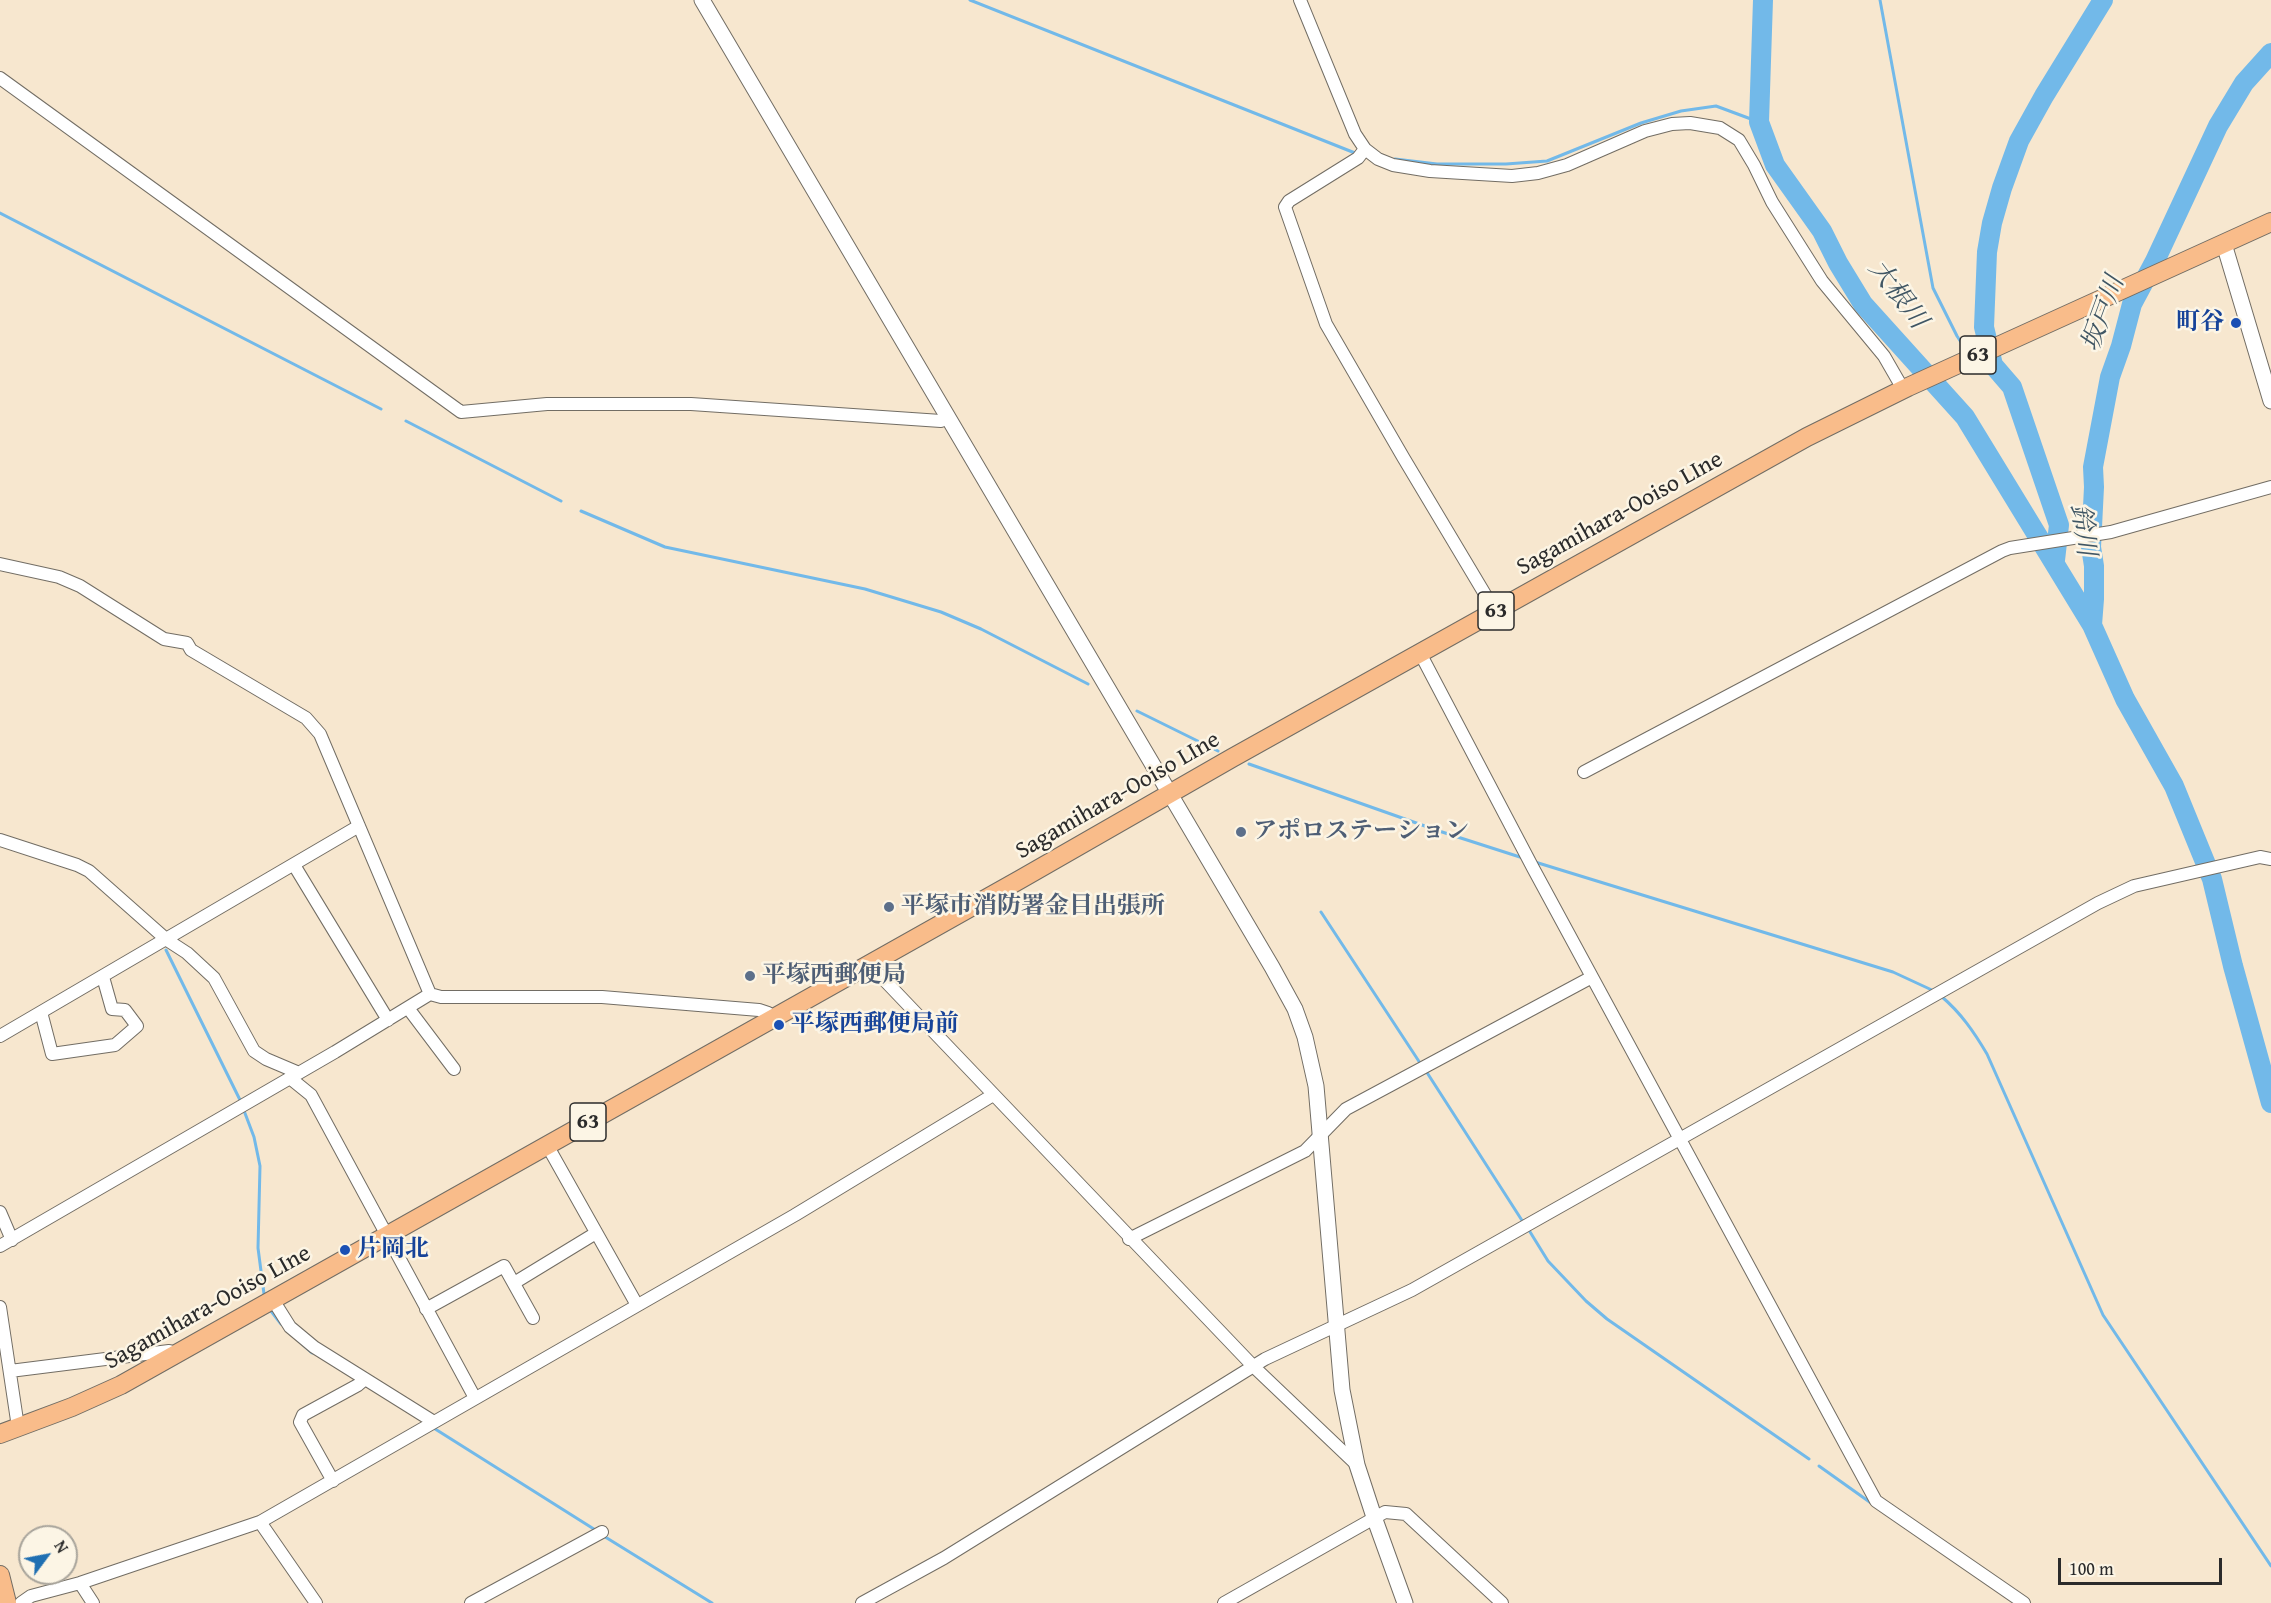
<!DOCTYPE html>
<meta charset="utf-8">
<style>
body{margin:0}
#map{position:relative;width:2271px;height:1603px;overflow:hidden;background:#f7e7cf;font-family:"Gentium Book Plus",serif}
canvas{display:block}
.north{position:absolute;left:18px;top:1525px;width:60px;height:60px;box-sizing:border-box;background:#fcf5e5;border:2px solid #a8a49b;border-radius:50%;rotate:58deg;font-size:16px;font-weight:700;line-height:24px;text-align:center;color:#2b2b2b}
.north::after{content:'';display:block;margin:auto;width:21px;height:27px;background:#1f6fb2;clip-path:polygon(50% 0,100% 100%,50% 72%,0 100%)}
.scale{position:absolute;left:2058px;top:1558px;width:164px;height:27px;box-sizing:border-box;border:3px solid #2b2b2b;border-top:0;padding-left:8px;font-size:18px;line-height:21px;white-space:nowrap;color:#2b2b2b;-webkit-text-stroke:4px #fcf5e5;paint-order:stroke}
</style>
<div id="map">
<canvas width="2271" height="1603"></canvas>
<div class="north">N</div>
<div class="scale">100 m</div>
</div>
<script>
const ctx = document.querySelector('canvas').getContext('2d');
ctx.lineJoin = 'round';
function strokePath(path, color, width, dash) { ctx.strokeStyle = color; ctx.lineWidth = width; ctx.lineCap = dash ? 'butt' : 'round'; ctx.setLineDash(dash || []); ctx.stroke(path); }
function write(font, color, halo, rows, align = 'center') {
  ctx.font = font + ' "Gentium Book Plus","Noto Serif JP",serif'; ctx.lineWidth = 5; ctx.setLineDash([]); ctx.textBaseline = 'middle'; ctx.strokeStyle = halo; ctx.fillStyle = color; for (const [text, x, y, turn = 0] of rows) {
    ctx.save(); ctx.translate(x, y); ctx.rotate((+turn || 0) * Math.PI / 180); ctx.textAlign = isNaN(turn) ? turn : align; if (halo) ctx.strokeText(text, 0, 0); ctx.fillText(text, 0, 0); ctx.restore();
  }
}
strokePath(new Path2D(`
 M970 0 1355 153
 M1880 0 1933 288 1957 336 1968 353
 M1395 159 1437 164H1506L1547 161 1641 123 1681 111 1716 106 1759 122
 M0 213 381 409
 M1977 363 1981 367 1993 365
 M406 421 561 501
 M581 511 665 547 865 589 941 612 981 629 1088 684
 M1137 711 1218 751
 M1249 764 1439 831 1523 858
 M1535 862 1893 972 1934 991
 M1321 912 1422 1066
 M166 950 241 1102
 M1941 996C1961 1013 1974 1032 1987 1054L2103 1315 2271 1566
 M1426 1071 1523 1222
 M243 1108 254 1137 260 1166 258 1248 264 1294
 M1527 1227 1548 1261 1586 1301 1607 1319 1809 1459
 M271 1311 281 1324
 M301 1343 312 1353
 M432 1427 597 1531
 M1819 1466 1871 1503
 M602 1535 712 1603`), '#72b9e9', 3);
strokePath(new Path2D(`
 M1763 0 1759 122 1775 165 1822 231 1838 263 1863 304 1965 417 2092 625 2125 699 2174 786 2212 879 2233 966 2271 1103
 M2055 560 2059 525 2012 387 1993 365 1984 327 1987 252 1992 223 2002 188 2019 141 2044 96 2103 0
 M2092 625 2094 599V566L2091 547 2094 487 2093 467 2110 377 2121 346 2132 304 2155 261 2218 126 2244 83 2271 53`), '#72b9e9', 20);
const minor = new Path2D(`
 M1300 0 1355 134 1365 149 1378 159 1393 165 1430 171 1512 176 1538 173 1567 165 1645 131 1672 124 1690 123 1720 128 1739 140 1754 165 1772 202 1822 281 1884 356 1903 389
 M0 78 461 412 547 404H691L941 421 948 417
 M1365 149 1358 158 1289 201 1285 207 1326 324 1403 457 1495 611
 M0 564 59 577 80 586 164 639 187 643 191 650 306 718 320 734 430 994
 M1420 653 1533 868 1876 1501 2024 1603
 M1584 772 2002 551 2010 548 2111 532 2271 487
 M0 840 77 865 89 871 167 940 187 953 214 978 254 1051 266 1059 299 1073
 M294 865 388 1020
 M869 964 1253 1366 1357 1465
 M408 1008 454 1069
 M41 1012 52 1054 115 1045 137 1026 125 1010 112 1009 103 977
 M0 1036 359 826
 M290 1078 311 1095 475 1398
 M547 1145 637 1305
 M0 1212 12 1240
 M1129 1239 1305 1151 1346 1109 1592 977
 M0 1246 335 1052 430 994 441 997H602L759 1010 768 1013 773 1017
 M514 1283 596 1233
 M273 1300 290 1327 314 1347 434 1422
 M0 1307 18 1427
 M426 1309 504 1266 533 1318
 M10 1371 169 1351 178 1354
 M333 1481 300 1422 303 1415 358 1385 365 1379
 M260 1522 316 1603
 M80 1583 93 1603
 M21 1603 31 1596 80 1583 260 1522 795 1215 993 1095
 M471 1603 602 1532
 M862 1603 944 1558 1265 1359 1412 1290 2098 903 2134 886 2260 857 2271 859
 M1224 1603 1385 1512 1406 1514 1502 1603`);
const tertiary = new Path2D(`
 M702 0 1272 967 1295 1009 1305 1037 1316 1086 1342 1390 1357 1465 1374 1517 1405 1603
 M2224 244 2271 401`);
const primary = new Path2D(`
 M0 1434 72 1407 121 1385 1021 879 1232 758 1807 437 1908 387 2271 222
 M0 1575 7 1603`);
strokePath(minor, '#726d64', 14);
strokePath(tertiary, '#726d64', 17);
strokePath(primary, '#726d64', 20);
strokePath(minor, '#fff', 12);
strokePath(tertiary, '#fff', 15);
strokePath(primary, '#f9bc8a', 18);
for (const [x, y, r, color] of [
 [2236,323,6,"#1a4fb4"],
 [1241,832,6,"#5c6f8a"],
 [889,907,6,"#5c6f8a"],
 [750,976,6,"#5c6f8a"],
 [779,1025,6,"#1a4fb4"],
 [345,1250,6,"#1a4fb4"]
]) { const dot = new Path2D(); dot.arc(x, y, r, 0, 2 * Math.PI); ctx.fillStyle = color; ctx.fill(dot); strokePath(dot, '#fcf5e5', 2); }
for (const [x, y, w] of [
 [1978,355,36],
 [1496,611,36],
 [588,1122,36]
]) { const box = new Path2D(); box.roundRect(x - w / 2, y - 19, w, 38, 4.5); ctx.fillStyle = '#fcf5e5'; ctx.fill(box); strokePath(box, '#2b2b2b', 1.5); }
write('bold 22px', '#2b2b2b', null, [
 ["63",1978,355],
 ["63",1496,611],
 ["63",588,1122]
]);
write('bold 24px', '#164399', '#fcf5e5', [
 ["町谷",2224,323,"right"],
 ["平塚西郵便局前",791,1025],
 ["片岡北",357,1250]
], 'left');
write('24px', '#2b2b2b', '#fcf5e5', [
 ["Sagamihara-Ooiso LIne",1620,514,-29],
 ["Sagamihara-Ooiso LIne",1118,796,-30],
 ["Sagamihara-Ooiso LIne",208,1308,-29]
]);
write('bold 24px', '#4e5e75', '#fcf5e5', [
 ["アポロステーション",1253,832],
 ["平塚市消防署金目出張所",901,907],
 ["平塚西郵便局",762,976]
], 'left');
write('italic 26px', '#405664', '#fcf5e5', [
 ["大根川",1897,295,53],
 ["坂戸川",2104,314,-70],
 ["鈴川",2082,530,82]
]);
</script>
